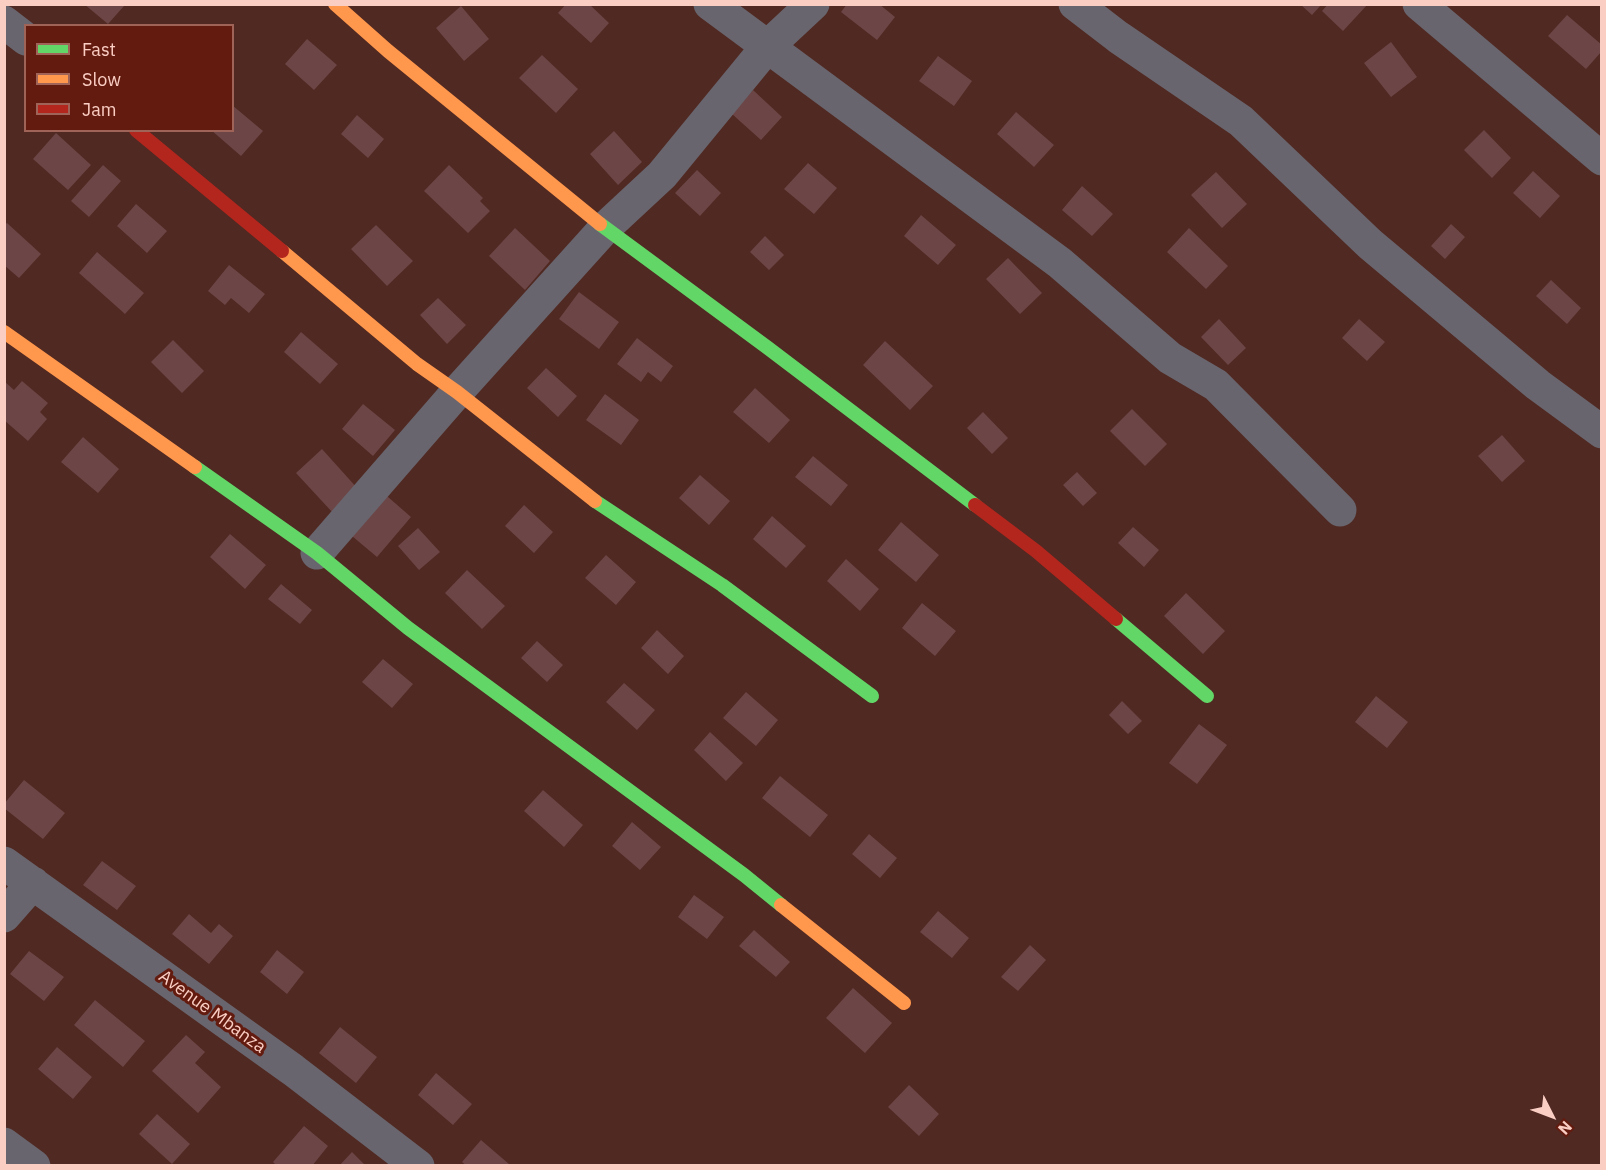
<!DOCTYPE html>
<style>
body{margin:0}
#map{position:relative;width:1606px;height:1170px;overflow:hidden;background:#502922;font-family:"IBM Plex Sans",sans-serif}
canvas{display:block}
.frame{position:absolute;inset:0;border:6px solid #fbcec4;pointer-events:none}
.legend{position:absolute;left:24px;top:24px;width:210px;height:108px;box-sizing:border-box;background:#631b0f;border:2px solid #a06357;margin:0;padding:8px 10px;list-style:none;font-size:18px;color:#fbcec4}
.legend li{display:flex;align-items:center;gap:12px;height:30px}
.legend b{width:30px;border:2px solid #a06357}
.north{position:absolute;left:1522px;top:1086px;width:60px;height:60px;-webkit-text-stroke:4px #631b0f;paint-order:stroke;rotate:132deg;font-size:16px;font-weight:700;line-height:24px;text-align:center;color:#fbcec4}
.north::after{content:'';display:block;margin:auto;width:21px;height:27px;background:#fbcec4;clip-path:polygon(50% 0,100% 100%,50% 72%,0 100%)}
</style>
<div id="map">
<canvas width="1606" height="1170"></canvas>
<div class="frame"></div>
<ul class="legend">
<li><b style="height:8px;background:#63d668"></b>Fast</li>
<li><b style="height:8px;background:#ff974d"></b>Slow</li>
<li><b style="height:8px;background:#b3261e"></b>Jam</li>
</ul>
<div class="north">N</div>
</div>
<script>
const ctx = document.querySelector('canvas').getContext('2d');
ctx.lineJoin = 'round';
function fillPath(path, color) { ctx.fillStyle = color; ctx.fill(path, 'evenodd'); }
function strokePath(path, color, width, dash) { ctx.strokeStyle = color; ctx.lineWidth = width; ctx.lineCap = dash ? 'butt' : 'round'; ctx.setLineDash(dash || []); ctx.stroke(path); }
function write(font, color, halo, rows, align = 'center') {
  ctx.font = font + ' "IBM Plex Sans",sans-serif'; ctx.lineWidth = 6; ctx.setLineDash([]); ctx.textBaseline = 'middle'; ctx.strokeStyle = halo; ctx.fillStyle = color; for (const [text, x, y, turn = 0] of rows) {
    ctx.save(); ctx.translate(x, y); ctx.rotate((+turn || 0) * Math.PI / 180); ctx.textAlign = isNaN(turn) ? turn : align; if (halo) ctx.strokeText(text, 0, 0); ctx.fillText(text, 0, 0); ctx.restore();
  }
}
fillPath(new Path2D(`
 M84 4H123L124 6 108 24Z
 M566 4H589L609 23 591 43 558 13Z
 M847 4H879L895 17 877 40 841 12Z
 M1300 4H1322L1312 15Z
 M1328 4H1368L1343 31 1322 11Z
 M461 6 489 39 464 61 436 28Z
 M1567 15 1602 45V51L1586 69 1548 36Z
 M307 39 337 65 314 90 285 64Z
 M1391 42 1417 77 1391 97 1364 63Z
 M542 55 578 89 556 113 519 78Z
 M938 56 972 81 954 106 919 81Z
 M753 90 782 117 761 140 732 114Z
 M232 105 263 131 241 156 211 130H232Z
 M1016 112 1054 145 1034 167 997 134Z
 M357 115 384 139 368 158 341 134Z
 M1484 130 1511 158 1492 178 1464 150Z
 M614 131 642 162 618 185 590 154Z
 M56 133 91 165 68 190 33 159Z
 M808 163 837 188 814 214 784 189Z
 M103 165 121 181 89 217 71 201Z
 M449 165 483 198 480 201 490 211 468 233 424 191Z
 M697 170 721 193 700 216 675 193Z
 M1533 171 1560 196 1540 218 1513 193Z
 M1216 172 1247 204 1222 228 1191 195Z
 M1082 186 1113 214 1092 236 1062 210Z
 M136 204 167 231 147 253 117 226Z
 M921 215 956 245 938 265 904 236Z
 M7 223 41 254 19 278 4 265V225Z
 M1451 224 1465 237 1445 259 1431 246Z
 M376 225 413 261 387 286 351 249Z
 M515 228 550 261 525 290 489 256Z
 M1189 228 1228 266 1206 289 1167 252Z
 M765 236 784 255 769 270 750 252Z
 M97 252 144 293 125 314 79 273Z
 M1008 258 1042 293 1020 314 986 279Z
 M229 265 265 294 249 313 231 298 225 305 208 291Z
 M1551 280 1581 308 1567 324 1536 296Z
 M579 292 619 322 599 349 559 319Z
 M438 298 466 325 447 344 420 315Z
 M1219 319 1246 348 1228 365 1201 337Z
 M1359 319 1385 342 1367 361 1342 338Z
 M301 332 338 364 320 384 284 352Z
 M637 338 673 366 661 382 648 372 641 382 617 364Z
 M173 340 204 371 182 393 151 362Z
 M885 341 933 386 910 410 863 365Z
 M546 368 577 396 558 417 527 388Z
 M4 381 14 390 22 381 48 403 40 412 47 419 28 441 4 420Z
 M755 388 790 420 769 443 733 412Z
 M605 394 639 420 621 445 586 420Z
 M363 404 395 430 373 456 342 429Z
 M1132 409 1167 444 1145 466 1110 431Z
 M983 412 1008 438 992 454 967 428Z
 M1502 435 1525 461 1502 482 1478 456Z
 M83 437 119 469 98 493 61 462Z
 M322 449 358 489 333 513 296 473Z
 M813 456 848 485 831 506 795 477Z
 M1077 472 1097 493 1083 506 1063 485Z
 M700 475 730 501 709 525 679 498Z
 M380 490 411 517 377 557 346 531Z
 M524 505 553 532 534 553 505 526Z
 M772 516 806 546 786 568 753 539Z
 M901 522 939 555 916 582 878 550Z
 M1133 527 1159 550 1144 567 1118 543Z
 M418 528 440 552 419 570 398 546Z
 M230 534 266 565 245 589 210 557Z
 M606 555 636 582 616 605 585 578Z
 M846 559 879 589 860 611 827 581Z
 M467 570 505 606 482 629 445 593Z
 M281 584 312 610 300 624 268 599Z
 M1186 593 1225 631 1203 654 1164 616Z
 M922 603 956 631 935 656 902 628Z
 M657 630 684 656 668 674 641 648Z
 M537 641 563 665 547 682 521 658Z
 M383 659 413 684 392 708 362 682Z
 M624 683 655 710 637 730 606 702Z
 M746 692 778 720 756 746 723 718Z
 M1376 696 1408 722 1387 748 1355 722Z
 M1122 701 1142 721 1128 734 1109 715Z
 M1199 724 1227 745 1197 784 1169 763Z
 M710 732 743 763 726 781 694 750Z
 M780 776 828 815 810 837 762 798Z
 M24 780 65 813 43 839 4 808V804Z
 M543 790 583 825 564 847 524 811Z
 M632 822 661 847 640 870 612 846Z
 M869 834 897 858 880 878 852 854Z
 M102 861 136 886 117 910 83 885Z
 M694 895 724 917 707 939 678 917Z
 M938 911 969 938 952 958 920 932Z
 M189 914 211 933 219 924 233 936 209 964 172 934Z
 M754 930 790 962 776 977 739 946Z
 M1030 945 1046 960 1018 991 1001 977Z
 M277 950 304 972 287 994 260 972Z
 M29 951 64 977 44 1001 10 974Z
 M853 988 892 1023 865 1053 826 1018Z
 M95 1000 145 1041 123 1067 74 1025Z
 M340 1027 377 1057 356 1083 319 1053Z
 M186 1035 205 1052 195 1063 221 1087 198 1113 152 1071Z
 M57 1047 92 1077 73 1099 38 1069Z
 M436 1073 472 1104 453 1125 418 1095Z
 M909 1085 939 1114 919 1136 888 1107Z
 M157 1114 190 1144 172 1164 139 1134Z
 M304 1126 328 1146 312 1166H277L273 1162Z
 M481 1140 509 1164 508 1166H467L462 1162Z
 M352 1152 366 1166H339Z`), '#6c4546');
strokePath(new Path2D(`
 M710 4 1060 263 1170 358 1216 385 1340 510
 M1075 4 1118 37 1241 121 1370 244 1538 385 1602 432
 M1419 4 1602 159
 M4 22 26 39
 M317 553 457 392 605 228 662 175 767 47 813 4
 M4 863 293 1070 418 1166
 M4 916 33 883
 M4 1144 34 1166`), '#69656e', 33);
strokePath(new Path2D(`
 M600 224 768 348 975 505
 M195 467 317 553 408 628 744 875 781 905
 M595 501 722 585 872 696
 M1116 619 1207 696`), '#63d668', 14);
strokePath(new Path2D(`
 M335 4 388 51 600 224
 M282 251 417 364 457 392 595 501
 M4 332 195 467
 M781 905 904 1003`), '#ff974d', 14);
strokePath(new Path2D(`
 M136 130 282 251
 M975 505 1036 551 1116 619`), '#b3261e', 14);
write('18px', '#fbcec4', '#631b0f', [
 ["Avenue Mbanza",212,1012,36]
]);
</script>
